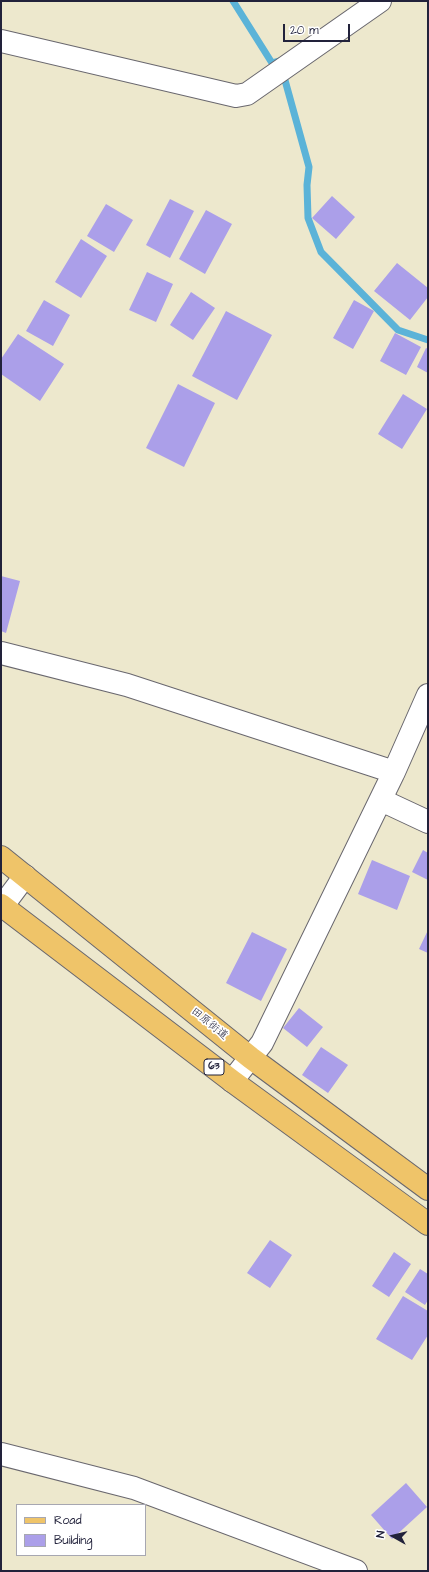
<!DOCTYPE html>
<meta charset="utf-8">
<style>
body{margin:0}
#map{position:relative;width:429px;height:1572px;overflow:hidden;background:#ede8cd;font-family:"Architects Daughter",sans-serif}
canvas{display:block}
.frame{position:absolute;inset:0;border:2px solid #22223b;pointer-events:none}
.legend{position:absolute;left:16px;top:1504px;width:130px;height:52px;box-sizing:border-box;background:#fff;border:1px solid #a7a7b1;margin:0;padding:5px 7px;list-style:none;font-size:12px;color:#22223b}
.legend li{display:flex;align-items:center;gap:8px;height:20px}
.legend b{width:20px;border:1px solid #a7a7b1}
.north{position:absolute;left:373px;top:1516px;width:40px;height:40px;-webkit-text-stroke:3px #fff;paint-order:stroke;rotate:278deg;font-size:11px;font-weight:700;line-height:16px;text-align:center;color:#22223b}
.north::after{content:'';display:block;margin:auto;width:14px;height:18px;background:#22223b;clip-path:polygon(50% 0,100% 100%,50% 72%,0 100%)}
.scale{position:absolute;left:283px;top:24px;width:67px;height:18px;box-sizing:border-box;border:2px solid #22223b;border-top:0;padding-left:5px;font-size:12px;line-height:14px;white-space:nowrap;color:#22223b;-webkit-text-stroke:3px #fff;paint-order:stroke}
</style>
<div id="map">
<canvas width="429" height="1572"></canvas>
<div class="frame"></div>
<ul class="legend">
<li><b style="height:5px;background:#efc469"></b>Road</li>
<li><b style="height:11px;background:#ab9fe9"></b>Building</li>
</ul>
<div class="north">N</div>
<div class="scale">20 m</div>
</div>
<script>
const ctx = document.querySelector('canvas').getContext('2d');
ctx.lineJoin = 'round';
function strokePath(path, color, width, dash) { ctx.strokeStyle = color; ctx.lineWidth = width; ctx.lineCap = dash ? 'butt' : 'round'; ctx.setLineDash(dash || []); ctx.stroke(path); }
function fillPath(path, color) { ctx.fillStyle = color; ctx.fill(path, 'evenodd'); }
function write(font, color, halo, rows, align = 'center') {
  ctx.font = font + ' "Architects Daughter","Klee One",sans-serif'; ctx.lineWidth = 3.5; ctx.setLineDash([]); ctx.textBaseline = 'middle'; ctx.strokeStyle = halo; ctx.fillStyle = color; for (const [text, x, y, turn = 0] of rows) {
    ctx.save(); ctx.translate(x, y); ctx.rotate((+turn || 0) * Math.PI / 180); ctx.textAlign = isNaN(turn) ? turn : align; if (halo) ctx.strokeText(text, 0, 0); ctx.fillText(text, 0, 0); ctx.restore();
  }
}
strokePath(new Path2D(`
 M233 1 272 63 280 61
 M283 73 309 167 307 185 308 218 321 252 398 330 428 340`), '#5bb3d8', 7);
fillPath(new Path2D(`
 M332 196 355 217 336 239 312 218Z
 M170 199 194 211 170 258 146 245Z
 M106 204 133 220 114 252 87 236Z
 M206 210 232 224 205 274 179 259Z
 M81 239 107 256 81 298 55 282Z
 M397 263 428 288V297L410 320 374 291Z
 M147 272 173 284 156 322 129 310Z
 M191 292 215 308 193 340 170 325Z
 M44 300 70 315 53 346 26 331Z
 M354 300 374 311 353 349 333 338Z
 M226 311 272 335 237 400 192 376Z
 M395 333 421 347 406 375 380 361Z
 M18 334 64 364 40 401 1 374V359Z
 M426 348 428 349V373L417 367Z
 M178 384 215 403 184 467 146 448Z
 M403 394 427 409 402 449 378 434Z
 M1 576 20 581 6 633 1 631Z
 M423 850 428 853V880L412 872Z
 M372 860 410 876 397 910 358 894Z
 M428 930V953L419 949Z
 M252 932 287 949 261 1001 226 983Z
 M299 1008 323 1027 307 1047 283 1028Z
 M321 1047 348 1065 328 1093 302 1075Z
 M270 1240 292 1255 270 1288 247 1273Z
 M394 1252 411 1264 389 1297 372 1286Z
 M420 1269 428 1274V1300L425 1305 405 1292Z
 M403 1296 428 1311V1335L412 1360 376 1339Z
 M406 1483 427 1507 392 1539 371 1515Z`), '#ab9fe9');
const minor = new Path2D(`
 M1 41 236 96 247 94 380 1
 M1 653 127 685 394 772
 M381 800 428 822
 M1 908 25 876
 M232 1081 262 1043 394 772 428 695
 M1 1454 134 1488 356 1571`);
const major = new Path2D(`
 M1 857 251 1058 428 1189
 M1 905 232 1081 428 1224`);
strokePath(minor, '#69676e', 24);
strokePath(major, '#69676e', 24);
strokePath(minor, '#fff', 22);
strokePath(major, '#efc469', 22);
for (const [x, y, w] of [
 [214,1067,20]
]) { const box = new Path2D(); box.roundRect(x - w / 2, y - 8, w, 16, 3); ctx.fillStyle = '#fff'; ctx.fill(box); strokePath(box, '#22223b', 1); }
write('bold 10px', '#22223b', null, [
 ["63",214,1067]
]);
write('11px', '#22223b', '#fff', [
 ["田原街道",209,1024,39]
]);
</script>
